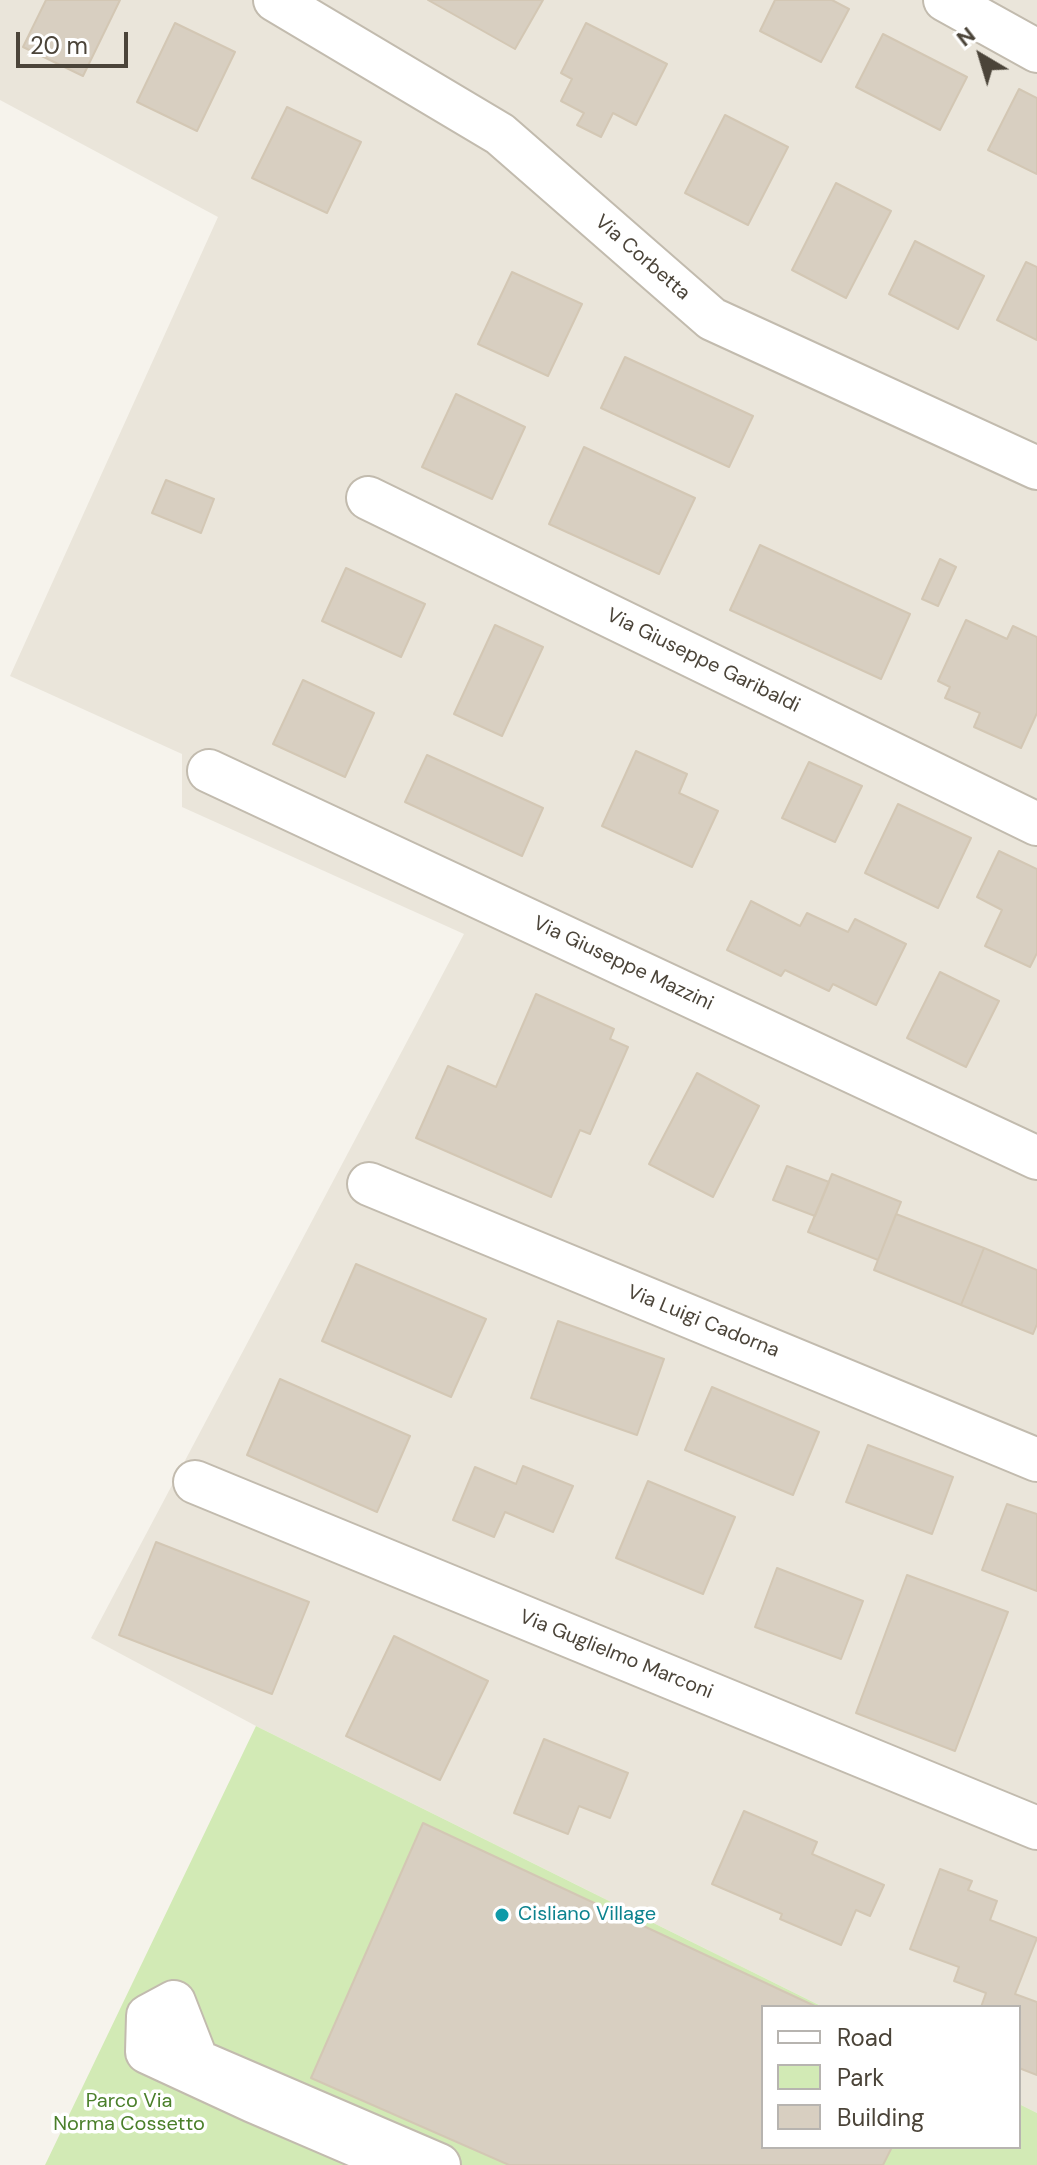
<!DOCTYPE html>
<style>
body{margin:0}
#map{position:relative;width:1037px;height:2165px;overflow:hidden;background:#f6f3ec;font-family:"DM Sans",sans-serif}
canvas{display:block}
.legend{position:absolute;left:761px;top:2005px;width:260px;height:144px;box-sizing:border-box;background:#fff;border:2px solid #b7b4b0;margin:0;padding:10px 14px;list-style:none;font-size:24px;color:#4b4439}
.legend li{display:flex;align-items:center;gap:16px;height:40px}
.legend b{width:40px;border:2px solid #b7b4b0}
.north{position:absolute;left:941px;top:16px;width:80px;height:80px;-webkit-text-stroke:6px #fff;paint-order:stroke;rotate:322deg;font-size:22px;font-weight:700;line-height:32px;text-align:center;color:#4b4439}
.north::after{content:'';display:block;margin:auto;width:28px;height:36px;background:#4b4439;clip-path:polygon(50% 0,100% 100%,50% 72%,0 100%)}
.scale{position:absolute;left:16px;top:32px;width:112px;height:36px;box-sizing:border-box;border:4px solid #4b4439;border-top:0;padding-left:10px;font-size:24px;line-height:28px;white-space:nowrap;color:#4b4439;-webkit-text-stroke:6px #fff;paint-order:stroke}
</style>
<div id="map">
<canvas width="1037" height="2165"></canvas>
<ul class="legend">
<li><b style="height:10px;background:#fff"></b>Road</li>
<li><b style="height:22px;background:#d2eab5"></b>Park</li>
<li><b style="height:22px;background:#d8cfc1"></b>Building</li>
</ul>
<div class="north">N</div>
<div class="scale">20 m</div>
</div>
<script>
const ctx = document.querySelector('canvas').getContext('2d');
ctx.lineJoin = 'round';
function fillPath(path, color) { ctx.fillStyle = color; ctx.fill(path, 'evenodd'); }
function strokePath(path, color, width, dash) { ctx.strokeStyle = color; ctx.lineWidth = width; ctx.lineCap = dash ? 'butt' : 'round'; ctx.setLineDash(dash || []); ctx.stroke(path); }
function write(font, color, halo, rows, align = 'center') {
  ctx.font = font + ' "DM Sans",sans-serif'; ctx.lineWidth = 7; ctx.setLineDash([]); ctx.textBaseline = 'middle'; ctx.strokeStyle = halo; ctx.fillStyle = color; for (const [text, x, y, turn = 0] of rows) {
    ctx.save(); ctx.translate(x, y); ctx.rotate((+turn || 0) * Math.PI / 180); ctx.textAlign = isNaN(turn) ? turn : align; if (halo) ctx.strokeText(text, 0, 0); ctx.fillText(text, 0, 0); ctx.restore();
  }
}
fillPath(new Path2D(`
 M0 0H1037V2113L1019 2104V2007H823L256 1726 91 1638 464 934 182 807V754L10 676 218 217 0 100Z`), '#eae5da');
fillPath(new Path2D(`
 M256 1726 823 2007H763V2147H1019V2104L1037 2113V2165H45Z`), '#d2eab5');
const building = new Path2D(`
 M46 0H120L83 76 23 47Z
 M428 0H543L515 49Z
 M775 0H832L849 9 821 62 760 31Z
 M175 23 235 52 197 131 137 102Z
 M586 23 667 64 636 125 613 113 601 137 577 125 584 113 561 101 572 79 561 73Z
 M883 34 967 77 940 130 856 87Z
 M1019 89 1037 98V174L988 150Z
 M287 107 361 142 327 213 252 178Z
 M725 115 788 147 748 225 685 193Z
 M836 183 891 211 846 298 792 270Z
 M915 241 984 276 958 329 889 294Z
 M1026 262 1037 267V340L997 320Z
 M512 272 582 304 548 376 478 344Z
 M625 357 753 416 729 467 601 408Z
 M456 394 525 427 492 499 422 467Z
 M584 447 695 498 659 574 549 524Z
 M166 480 214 499 201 533 152 513Z
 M760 545 910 614 881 679 730 610Z
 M940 559 956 567 938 606 922 599Z
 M346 568 425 604 401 657 322 621Z
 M966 620 1007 639 1013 626 1037 637V713L1021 748 974 727 980 713 945 698 950 687 938 681Z
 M495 625 543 647 502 736 454 714Z
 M303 680 374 713 345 777 273 744Z
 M636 751 687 774 679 793 718 811 692 867 602 826Z
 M427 755 543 808 522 856 405 802Z
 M809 762 862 786 835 842 782 818Z
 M898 804 971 838 938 908 865 873Z
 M999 851 1037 869V953L1030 967 985 946 1002 910 977 897Z
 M751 901 800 926 807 913 848 932 855 919 906 944 876 1005 833 984 829 991 785 970 781 976 727 950Z
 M940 972 999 1001 966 1067 907 1038Z
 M536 994 614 1029 610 1039 628 1047 590 1134 580 1130 551 1197 416 1138 448 1066 496 1087Z
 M697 1073 759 1106 713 1197 649 1164Z
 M787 1166 829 1182 815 1216 773 1200Z
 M832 1174 901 1202 878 1260 808 1232Z
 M896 1214 984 1248 961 1305 874 1270Z
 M984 1248 1037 1270V1324L1033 1334 961 1305Z
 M356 1264 486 1319 451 1397 322 1341Z
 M558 1321 664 1359 637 1435 531 1398Z
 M280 1379 410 1436 377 1512 247 1455Z
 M712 1387 819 1432 793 1495 685 1450Z
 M868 1445 953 1477 932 1534 846 1502Z
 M523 1466 573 1486 553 1532 505 1512 494 1537 453 1520 475 1467 516 1484Z
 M648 1481 735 1517 703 1594 616 1558Z
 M1007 1504 1037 1514V1591L982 1570Z
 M156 1542 309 1602 272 1694 119 1635Z
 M777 1568 863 1601 841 1659 755 1627Z
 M907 1575 1008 1612 955 1751 856 1713Z
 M394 1636 488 1681 440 1780 346 1736Z
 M544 1739 628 1773 610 1818 579 1806 568 1834 514 1813Z
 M744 1811 817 1842 812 1854 884 1885 870 1916 856 1910 841 1945 780 1919 782 1914 712 1884Z
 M423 1823 817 2007H763V2147H892L883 2165H509L311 2078Z
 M940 1869 972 1881 968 1890 997 1901 990 1920 1037 1938 1015 1994 1037 2002V2075L1019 2068V2007H981L986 1993 954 1981 959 1967 910 1949Z`);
fillPath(building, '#d8cfc1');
strokePath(building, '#d3c7b4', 2);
const minor = new Path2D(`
 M275 0 500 134 712 319 1037 468
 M945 0 1037 51
 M368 498 1037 824
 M209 771 1037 1158
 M369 1184 1037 1460
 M195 1482 1037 1828
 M402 2165 253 2101 147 2052 148 2016 174 2002 197 2061 439 2165`);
strokePath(minor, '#c2bbae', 46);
strokePath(minor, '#fff', 42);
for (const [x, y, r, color] of [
 [502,1915,8,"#0f9aa8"]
]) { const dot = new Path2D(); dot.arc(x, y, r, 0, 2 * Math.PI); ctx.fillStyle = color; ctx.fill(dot); strokePath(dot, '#fff', 3); }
write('20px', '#4b4439', '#fff', [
 ["Via Corbetta",642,258,41],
 ["Via Giuseppe Garibaldi",703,661,26],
 ["Via Giuseppe Mazzini",623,964,25],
 ["Via Luigi Cadorna",703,1322,22],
 ["Via Guglielmo Marconi",616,1655,22]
]);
write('20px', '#0d838f', '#fff', [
 ["Cisliano Village",518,1915]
], 'left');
write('20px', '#4a7f2a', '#fff', [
 ["Parco Via",129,2102],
 ["Norma Cossetto",129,2125]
]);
</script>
